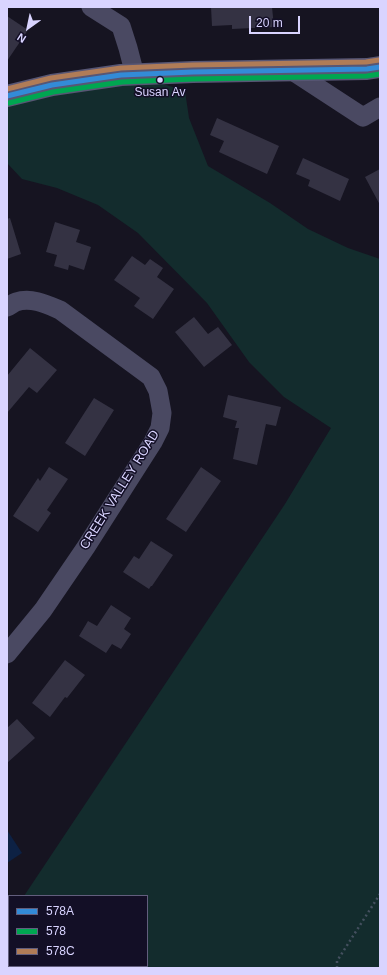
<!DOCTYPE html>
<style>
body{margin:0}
#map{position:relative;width:387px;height:975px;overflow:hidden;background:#161421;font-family:Helvetica,sans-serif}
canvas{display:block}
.frame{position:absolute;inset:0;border:8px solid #d9d4ff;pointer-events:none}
.legend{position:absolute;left:8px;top:895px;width:140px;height:72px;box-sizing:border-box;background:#130f26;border:1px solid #625e7d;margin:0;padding:5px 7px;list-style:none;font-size:12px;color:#d9d4ff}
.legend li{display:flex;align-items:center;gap:8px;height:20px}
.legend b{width:20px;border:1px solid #625e7d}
.north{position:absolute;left:8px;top:8px;width:40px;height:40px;-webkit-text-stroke:3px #130f26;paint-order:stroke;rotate:213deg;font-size:11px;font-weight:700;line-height:16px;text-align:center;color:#d9d4ff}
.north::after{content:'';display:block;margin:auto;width:14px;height:18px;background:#d9d4ff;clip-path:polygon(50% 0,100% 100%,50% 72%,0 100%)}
.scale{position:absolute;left:249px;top:16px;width:51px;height:18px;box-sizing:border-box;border:2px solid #d9d4ff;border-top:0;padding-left:5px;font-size:12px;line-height:14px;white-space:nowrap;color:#d9d4ff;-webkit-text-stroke:3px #130f26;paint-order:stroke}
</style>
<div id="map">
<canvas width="387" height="975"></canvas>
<div class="frame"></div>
<ul class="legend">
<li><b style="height:5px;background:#338bd7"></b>578A</li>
<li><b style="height:5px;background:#00a651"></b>578</li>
<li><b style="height:5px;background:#b07c57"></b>578C</li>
</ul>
<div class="north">N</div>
<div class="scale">20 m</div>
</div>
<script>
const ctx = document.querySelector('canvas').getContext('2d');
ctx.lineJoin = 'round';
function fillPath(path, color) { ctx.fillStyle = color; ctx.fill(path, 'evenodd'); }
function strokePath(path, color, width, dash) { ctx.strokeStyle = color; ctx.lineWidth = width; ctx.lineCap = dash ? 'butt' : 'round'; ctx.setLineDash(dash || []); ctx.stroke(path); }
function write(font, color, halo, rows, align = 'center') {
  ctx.font = font + ' Helvetica,sans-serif'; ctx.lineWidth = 3; ctx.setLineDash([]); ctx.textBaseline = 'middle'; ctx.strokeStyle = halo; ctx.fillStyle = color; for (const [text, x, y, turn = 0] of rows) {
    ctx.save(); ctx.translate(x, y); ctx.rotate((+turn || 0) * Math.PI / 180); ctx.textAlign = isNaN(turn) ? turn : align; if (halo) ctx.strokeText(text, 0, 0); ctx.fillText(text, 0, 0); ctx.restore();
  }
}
fillPath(new Path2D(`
 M135 75 185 91 189 118 208 166 270 203 308 229 348 248 380 259V968H7V959H9V966H147V896H24L285 504 331 428 284 397 249 362 207 303 138 233 98 205 57 188 22 179 7 163V100Z`), '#132c2d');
fillPath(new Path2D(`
 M7 830 22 853 7 863Z`), '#0d2144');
fillPath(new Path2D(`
 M211 7H272L274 27 232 29V25L212 26Z
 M7 16 28 30 7 61Z
 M217 118 279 146 267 174 219 152 224 141 210 135Z
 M303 158 349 179 340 201 308 186 310 180 296 174Z
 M380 169V205L365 177Z
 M10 218 21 254 7 259V219Z
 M55 222 80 230 76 242 91 247 84 270 69 265 68 270 54 266 57 255 46 252Z
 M132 256 145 265 150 259 163 268 157 277 174 289 153 319 134 306 140 298 114 280Z
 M194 317 208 334 218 327 232 345 204 367 175 332Z
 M30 348 57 370 37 393 29 387 7 413V376Z
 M228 395 281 407 276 426 266 424 257 465 233 459 239 428H235L237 421 223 417Z
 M94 398 114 410 85 456 65 443Z
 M49 467 68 479 47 510 51 513 38 532 13 516 38 478 40 481Z
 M201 467 221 481 186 532 166 519Z
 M151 541 173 555 152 586H151L149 589 123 572 134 556 139 559Z
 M111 605 131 618 124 629 131 634 121 649 112 644 106 653 79 636 88 621 97 626Z
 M65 660 85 675 67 698 65 697 50 717 32 703Z
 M17 719 35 738 7 763V728Z`), '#343243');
strokePath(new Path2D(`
 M90 966 93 968
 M337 968V961L380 894`), '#44505f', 2.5, [2, 3]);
strokePath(new Path2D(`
 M91 7 121 26 128 48 135 75
 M291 70 363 117 380 107
 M7 307C10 306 13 303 16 302 31 297 46 304 60 310L151 377 158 391 162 413 160 428 153 442 86 547 43 610 7 654
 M7 911 9 912`), '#4a4962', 19);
strokePath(new Path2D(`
 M7 96 52 85 121 75 193 72 367 69 380 67`), '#575674', 22);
strokePath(new Path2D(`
 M7 96 52 85 121 75 193 72 367 69 380 67`), '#338bd7', 5);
strokePath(new Path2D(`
 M9 103 53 92 122 82 193 79 367 76 380 74`), '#00a651', 5);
strokePath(new Path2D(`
 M7 89 51 78 121 68 193 65 366 62 379 60`), '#b07c57', 5);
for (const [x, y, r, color] of [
 [160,80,3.5,"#d9d4ff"]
]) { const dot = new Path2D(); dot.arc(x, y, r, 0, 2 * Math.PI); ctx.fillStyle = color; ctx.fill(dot); strokePath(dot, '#130f26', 1.5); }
write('12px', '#d9d4ff', '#130f26', [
 ["Susan Av",160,93]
]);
write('13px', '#d9d4ff', '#130f26', [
 ["CREEK VALLEY ROAD",120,490,-58]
]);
</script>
